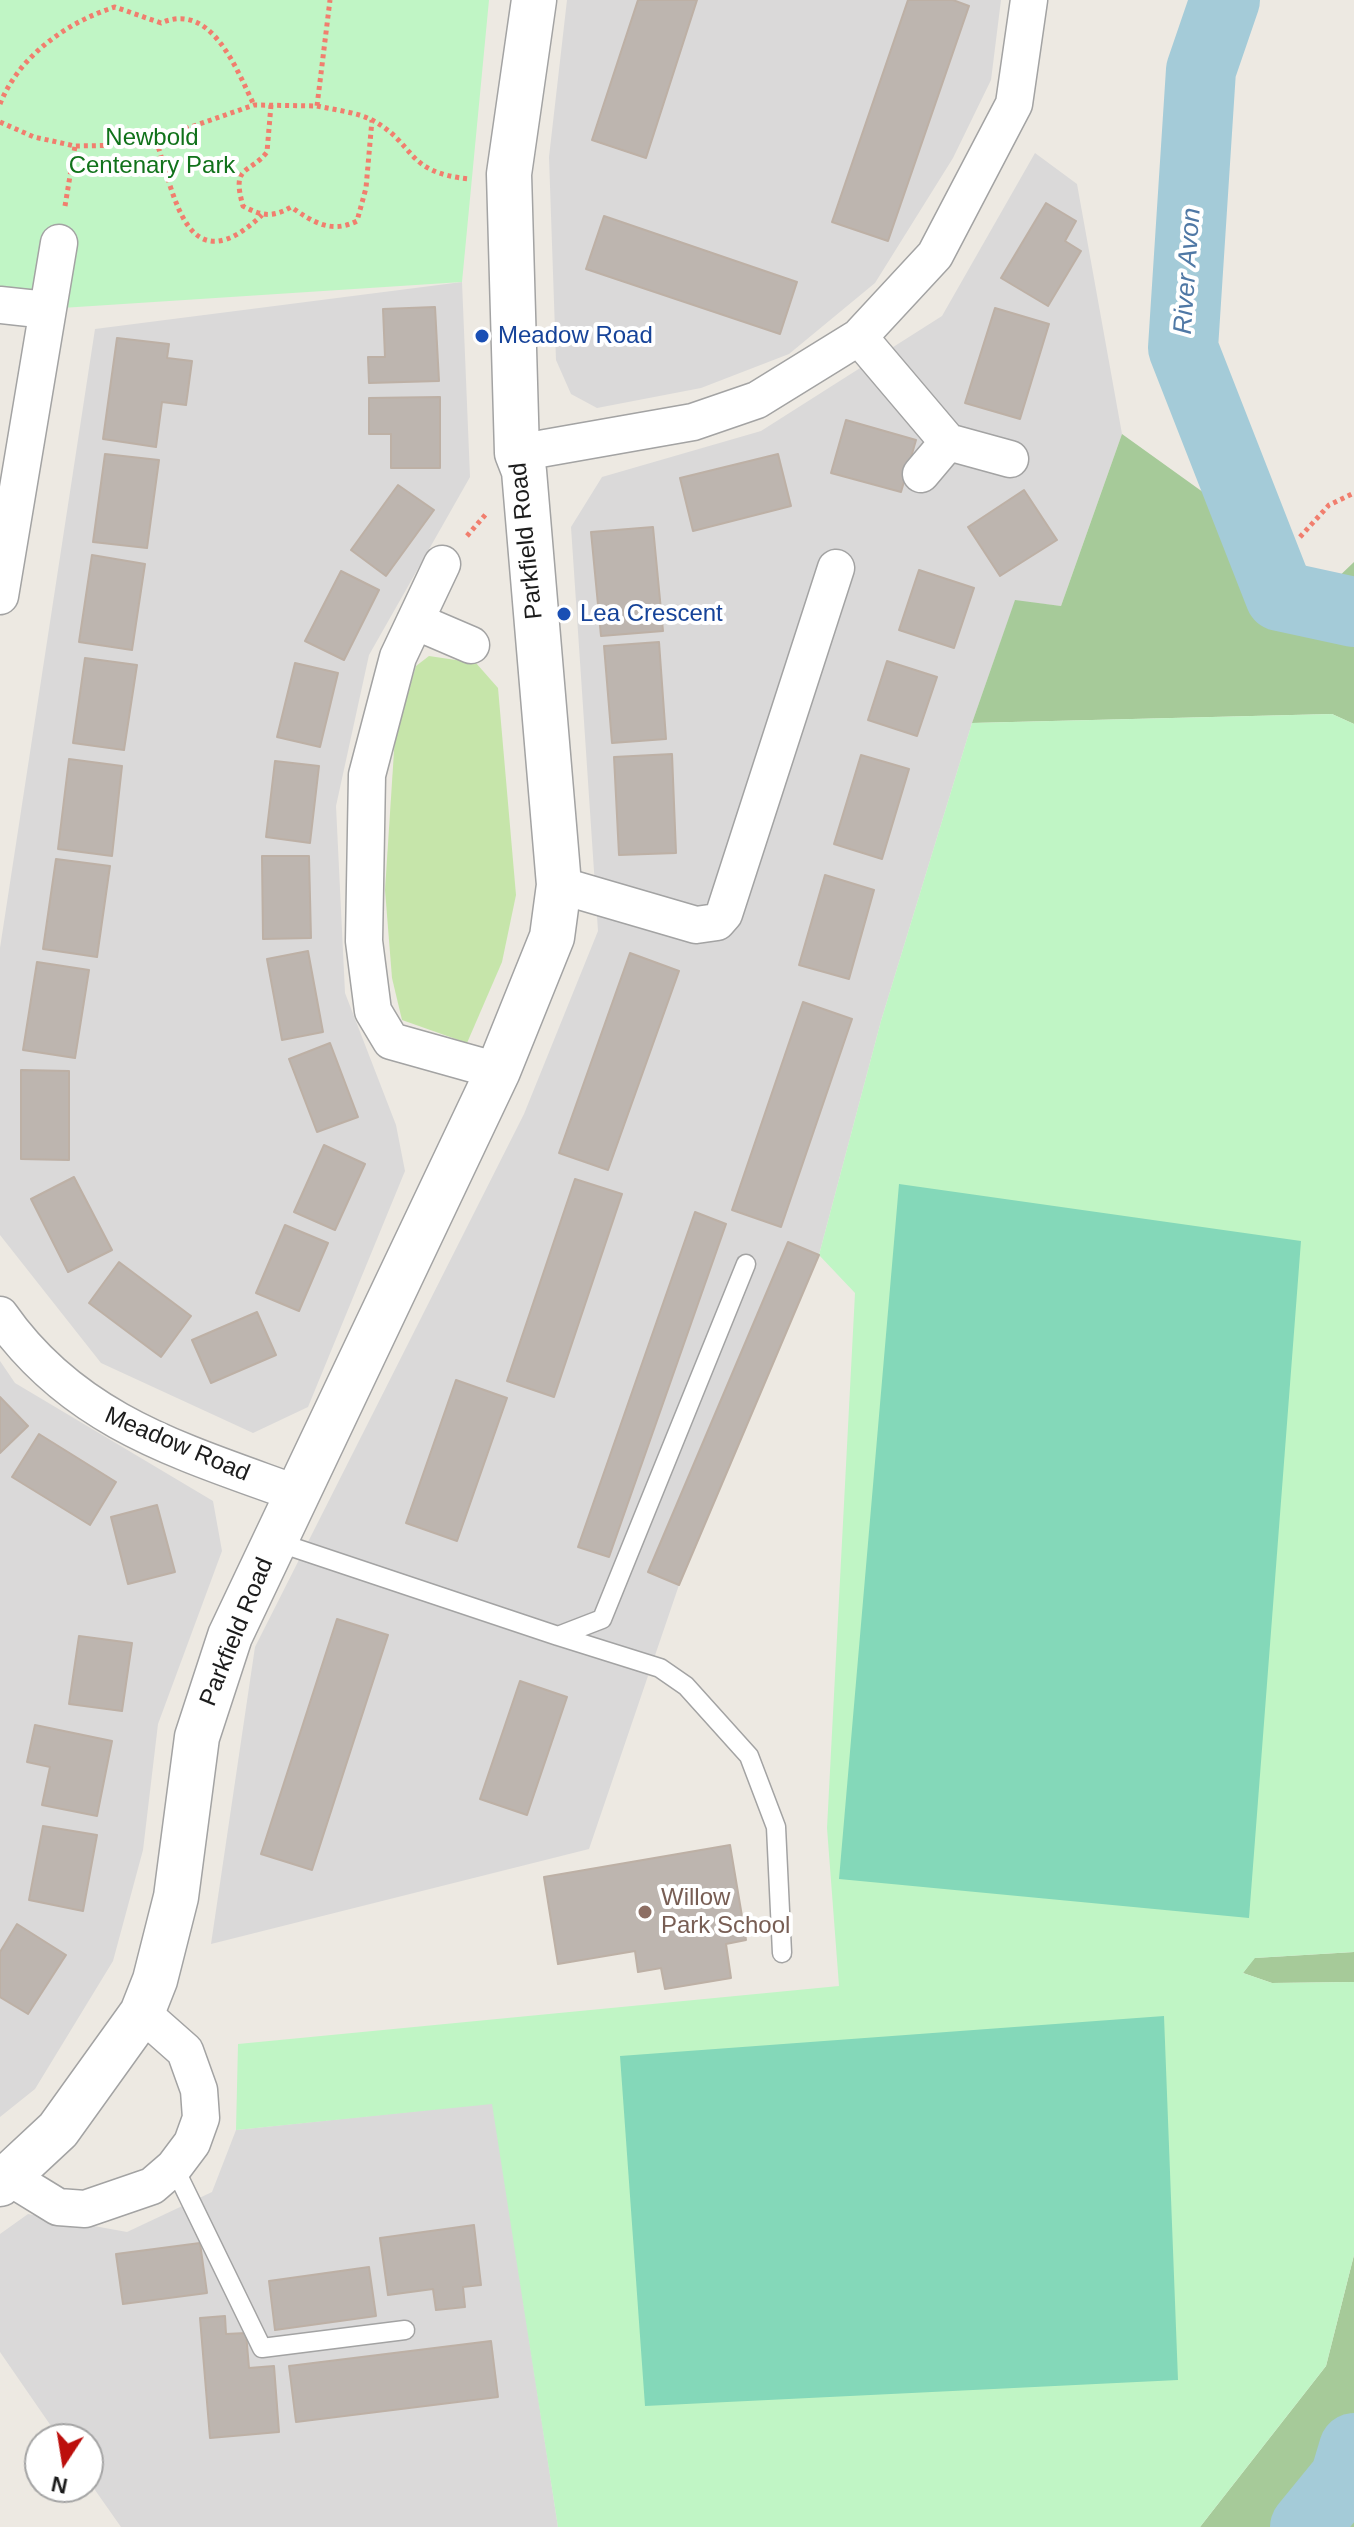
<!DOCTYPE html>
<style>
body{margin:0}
#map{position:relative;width:1354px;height:2527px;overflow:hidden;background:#ede9e2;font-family:Arial,sans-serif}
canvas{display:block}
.north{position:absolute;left:24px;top:2423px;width:80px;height:80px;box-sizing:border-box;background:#fff;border:2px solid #a4a4a4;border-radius:50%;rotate:192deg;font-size:22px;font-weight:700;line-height:32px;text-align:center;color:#1c1c1c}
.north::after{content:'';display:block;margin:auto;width:28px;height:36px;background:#bc0f0c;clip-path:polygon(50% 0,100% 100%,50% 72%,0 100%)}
</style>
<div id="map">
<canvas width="1354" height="2527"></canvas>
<div class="north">N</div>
</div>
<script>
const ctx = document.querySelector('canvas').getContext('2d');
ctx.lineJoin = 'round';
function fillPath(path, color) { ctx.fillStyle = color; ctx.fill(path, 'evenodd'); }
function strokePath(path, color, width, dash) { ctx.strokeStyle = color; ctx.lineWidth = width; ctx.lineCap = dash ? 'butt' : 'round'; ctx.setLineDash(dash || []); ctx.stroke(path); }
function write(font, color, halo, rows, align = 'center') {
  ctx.font = font + ' Arial,sans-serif'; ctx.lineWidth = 8; ctx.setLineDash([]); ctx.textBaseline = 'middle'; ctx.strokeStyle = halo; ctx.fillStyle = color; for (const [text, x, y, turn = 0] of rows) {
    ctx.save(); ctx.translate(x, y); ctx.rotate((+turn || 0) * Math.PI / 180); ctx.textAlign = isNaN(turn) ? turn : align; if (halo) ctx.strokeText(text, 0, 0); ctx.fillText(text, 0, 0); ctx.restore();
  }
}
fillPath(new Path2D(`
 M567 0H1001L991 80 953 158 875 283 789 354 701 388 597 408 571 394 556 360 549 157Z
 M1035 153 1077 184 1122 434 1061 606 1015 601 972 723 881 1021 819 1255 679 1585 589 1849 211 1944 255 1647 524 1114 598 931 571 527 602 477 761 431 942 316Z
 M462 282 470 477 369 655 336 806 345 993 396 1125 405 1171 308 1407 253 1433 101 1363 0 1235V948L95 329Z
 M0 1361 15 1383 213 1501 222 1551 158 1724 143 1850 113 1961 35 2089 0 2117Z
 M493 2103 558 2527H121L88 2480V2439H60L0 2352V2234L28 2214 127 2232 212 2192 236 2130Z`), '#dad9d9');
fillPath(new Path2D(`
 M429 656 476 663 498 688 516 895 502 962 467 1043 402 1020 392 978 385 890 395 736 416 666Z`), '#c6e5aa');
fillPath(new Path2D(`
 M1122 434 1331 584 1354 562V724L1332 714 972 723 1015 600 1061 606Z
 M1354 1952V1982L1272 1983 1243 1973 1254 1958Z
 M1354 2255V2527H1200L1326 2366Z`), '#a6ca99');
fillPath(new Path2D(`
 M0 0H489L462 282 0 312Z
 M1332 714 1354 724V1952L1255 1958 1243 1973 1272 1983 1354 1982V2255L1326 2366 1200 2527H558L492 2104 236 2130 238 2044 839 1986 827 1828 855 1293 819 1255 881 1021 972 723Z`), '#c0f5c5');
fillPath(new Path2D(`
 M899 1184 1301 1241 1249 1918 839 1879Z
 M1164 2016 1178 2380 645 2406 620 2056Z`), '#84d8b9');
strokePath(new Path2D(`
 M1225 0 1201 70 1183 348 1280 596 1354 612
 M1305 2527 1345 2478 1354 2448`), '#a4cbd8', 70);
const building = new Path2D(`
 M638 0H697L646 158 592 140Z
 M908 0H953L969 6 888 241 832 222Z
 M1046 203 1076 221 1065 241 1081 251 1048 306 1001 278Z
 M604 216 797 282 780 334 586 269Z
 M435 307 439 381 369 383 368 357H385L383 309Z
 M995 308 1049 324 1020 419 965 403Z
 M117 338 169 344 167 358 192 361 186 405 162 402 156 447 103 439Z
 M440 397V468H391V434H369V398Z
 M846 420 916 440 901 492 831 473Z
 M105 454 159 460 147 548 93 542Z
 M778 454 791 506 693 531 680 478Z
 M398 485 434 510 386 576 351 550Z
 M1024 490 1057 540 1000 576 968 527Z
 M653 527 663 631 601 636 591 532Z
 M92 555 145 564 132 650 79 642Z
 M919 570 974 588 954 648 899 630Z
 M341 571 379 590 344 660 305 641Z
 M659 642 666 739 612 743 604 646Z
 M85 658 137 665 124 750 73 743Z
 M887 661 937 677 917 736 868 720Z
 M295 663 338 673 320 747 277 737Z
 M672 754 676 853 619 855 614 757Z
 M861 755 909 769 882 859 834 844Z
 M69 759 122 766 112 856 58 849Z
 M275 761 319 766 310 843 266 837Z
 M262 856H309L311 938 263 939Z
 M56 859 110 866 97 957 43 949Z
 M825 875 874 890 849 979 799 965Z
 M308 951 323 1032 282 1040 267 959Z
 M630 953 679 971 608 1170 559 1153Z
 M37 962 89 970 75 1058 23 1050Z
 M803 1002 852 1019 781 1227 732 1210Z
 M330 1043 358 1117 317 1132 289 1059Z
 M21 1070 69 1071V1160L21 1159Z
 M324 1145 365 1164 335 1230 294 1212Z
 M74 1177 112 1250 68 1272 31 1199Z
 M575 1179 622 1194 554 1397 507 1381Z
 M695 1212 726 1224 609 1557 578 1547Z
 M285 1225 328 1243 299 1311 256 1293Z
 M788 1242 819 1255 679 1585 648 1572Z
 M119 1262 191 1316 161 1357 89 1303Z
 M257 1312 276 1355 211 1383 192 1340Z
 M456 1380 507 1398 457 1541 406 1523Z
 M0 1397 28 1426 0 1453Z
 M39 1434 116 1482 90 1525 12 1477Z
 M157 1505 175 1572 128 1584 111 1517Z
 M337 1619 388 1635 312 1870 261 1854Z
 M79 1636 132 1643 122 1711 69 1704Z
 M520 1681 567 1697 527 1815 480 1799Z
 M35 1725 112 1741 97 1816 42 1805 50 1767 27 1762Z
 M43 1826 97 1835 83 1911 29 1900Z
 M730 1845 746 1940 726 1944 731 1978 665 1989 661 1968 638 1972 635 1951 558 1964 544 1877Z
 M17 1924 66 1955 28 2014 0 1997V1952Z
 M474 2225 481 2285 463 2287 465 2307 436 2310 433 2289 388 2295 380 2238Z
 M200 2243 207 2293 123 2304 116 2254Z
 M369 2267 376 2316 275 2330 269 2281Z
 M225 2316 226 2334 246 2333 249 2368 274 2366 279 2432 210 2438 200 2318Z
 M491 2341 498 2397 296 2422 289 2366Z`);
fillPath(building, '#bdb5af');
strokePath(building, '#bdb0a5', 2);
const service = new Path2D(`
 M274 1541 558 1636 602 1619 746 1264
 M558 1636 660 1668 686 1686 749 1756 776 1827 782 1953
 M174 2167 262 2348 405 2330`);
const minor = new Path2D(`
 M0 305 47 310
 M859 337 948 442
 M517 453 693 422 757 400 859 337 935 255 1014 104 1029 0
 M921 474 948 442 1010 459
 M442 564 398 657 367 775 364 941 373 1011 391 1041 498 1071
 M0 596 59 243
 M415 621 471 645
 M559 885 696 925 717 922 724 914 836 568
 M0 1315C74 1421 180 1451 295 1493
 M9 2177 58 2207 85 2209 152 2186 174 2167 192 2143 201 2118 199 2090 185 2051 142 2013`);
const tertiary = new Path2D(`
 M0 2184 58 2130 142 2013 155 1980 176 1897 197 1737 230 1636 498 1071 552 937 559 885 524 471 517 453 509 174 534 0`);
strokePath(service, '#a3a3a3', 21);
strokePath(minor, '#a3a3a3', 39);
strokePath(tertiary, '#a3a3a3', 47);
strokePath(new Path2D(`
 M0 104C19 56 67 22 115 7L161 23C211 1 236 68 254 105
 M271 105 267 152C249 175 231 164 243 206 262 216 272 218 291 207 313 222 331 234 357 221L366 188 372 120
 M317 106C335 110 356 112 372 120 417 144 404 173 470 179
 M0 122 34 137 75 146 139 145 254 105 317 106 330 0
 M156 140C175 197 187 286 262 215
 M65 206 75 146
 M467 536 486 514
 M1300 537 1329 505 1354 493`), '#f17e6e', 5, [4, 4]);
strokePath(service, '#fff', 18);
strokePath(minor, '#fff', 36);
strokePath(tertiary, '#fff', 44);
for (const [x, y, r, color] of [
 [482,336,8,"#1a4fb4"],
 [564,614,8,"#1a4fb4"],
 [645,1912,8,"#8d6e63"]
]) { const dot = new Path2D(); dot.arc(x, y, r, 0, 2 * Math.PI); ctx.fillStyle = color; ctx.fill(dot); strokePath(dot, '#fff', 3); }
write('24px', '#11721b', '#fff', [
 ["Newbold",152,138],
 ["Centenary Park",152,166]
]);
write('24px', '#164399', '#fff', [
 ["Meadow Road",498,336],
 ["Lea Crescent",580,614]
], 'left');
write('24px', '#1c1c1c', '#fff', [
 ["Parkfield Road",527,541,-96],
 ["Meadow Road",177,1445,23],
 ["Parkfield Road",237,1632,-68]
]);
write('24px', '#785e54', '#fff', [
 ["Willow",661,1898],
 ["Park School",661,1926]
], 'left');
write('italic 26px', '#4f78a5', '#fff', [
 ["River Avon",1188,271,-86]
]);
</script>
